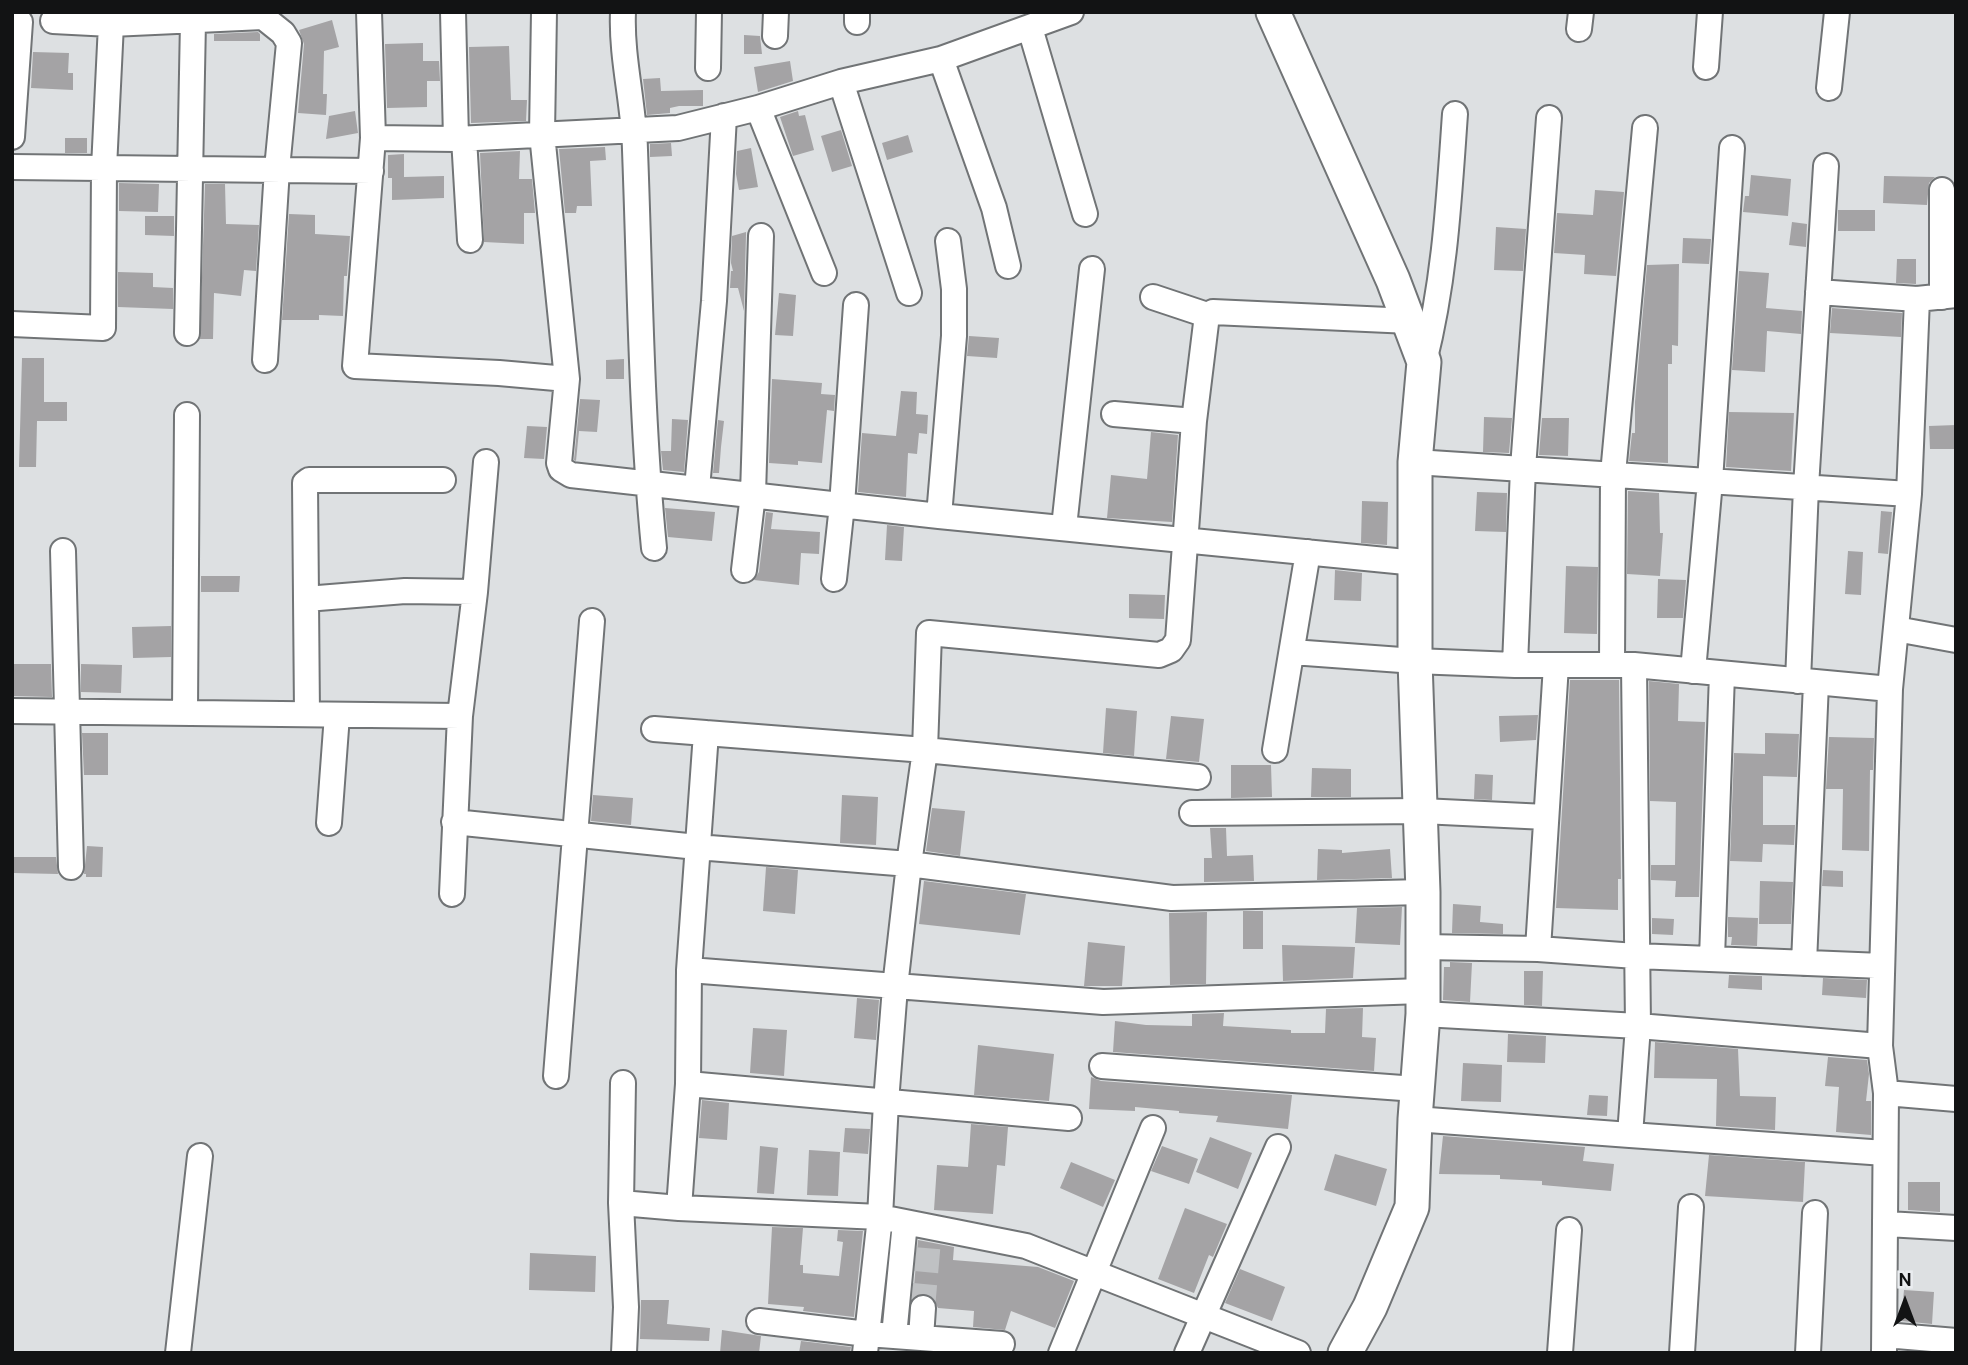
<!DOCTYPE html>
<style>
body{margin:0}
#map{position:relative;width:1968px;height:1365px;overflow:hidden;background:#dde0e2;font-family:Overpass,sans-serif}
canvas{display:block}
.frame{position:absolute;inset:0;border:14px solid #121314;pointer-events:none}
.north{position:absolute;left:1870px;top:1267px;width:70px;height:70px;-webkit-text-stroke:5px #eaedf0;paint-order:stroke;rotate:0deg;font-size:19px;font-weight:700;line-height:28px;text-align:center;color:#121314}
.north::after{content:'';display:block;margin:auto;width:24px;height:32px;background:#121314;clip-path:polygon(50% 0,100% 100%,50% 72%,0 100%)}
</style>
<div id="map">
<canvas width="1968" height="1365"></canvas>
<div class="frame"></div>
<div class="north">N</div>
</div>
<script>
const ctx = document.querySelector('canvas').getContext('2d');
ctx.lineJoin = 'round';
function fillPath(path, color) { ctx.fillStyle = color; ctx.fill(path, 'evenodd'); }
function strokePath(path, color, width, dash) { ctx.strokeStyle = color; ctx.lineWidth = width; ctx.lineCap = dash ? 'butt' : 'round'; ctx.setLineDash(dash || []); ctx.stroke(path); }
fillPath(new Path2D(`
 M332 20 339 47 324 51 323 94H327L326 115 298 113 304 44 299 30Z
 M258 32 260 34V41H214V34Z
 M744 35 760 36 762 54H744Z
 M423 43V61H439L440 81H427V107L387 108 385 44Z
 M509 46 511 100H527L526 121 471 123 469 47Z
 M33 52 69 53 68 73H73V90L31 88Z
 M790 61 793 81 758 92 754 67Z
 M660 78 661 91 703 90V106H679L670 108V113L647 115 643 79Z
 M355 111 358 133 326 139 329 116Z
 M798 111 799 116 805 115 814 150 793 156 780 117Z
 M841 130 852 166 832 172 821 136Z
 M908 135 913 152 887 160 882 143Z
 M65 138H87V153H65Z
 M671 143 672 156 650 157V144Z
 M605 147 606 160 590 161 592 206H577L576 213H565L559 149Z
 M751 148 758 187 739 190 736 174 737 151Z
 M520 151 519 179H532L535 213H524V244L484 242 480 153Z
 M404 154V177L444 176V198L392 200V178H388V155Z
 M1751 175 1791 179 1788 216 1743 212 1745 196H1749Z
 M1884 176 1935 177 1929 183 1927 205 1883 203Z
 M119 183 159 184 158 212 119 211Z
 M205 184H225L226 224 259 225 256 271 244 270 241 296 214 293 213 339H200Z
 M1595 190 1624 192 1616 276 1584 274 1585 255 1554 253 1557 213 1593 215Z
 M1838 210H1875V231H1838Z
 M289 214 315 215V234L350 236 347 276H344L343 316 319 315V320H282Z
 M145 216H174V236L145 235Z
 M1792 222 1807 224 1806 247 1789 245Z
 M1496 227 1526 229 1523 271 1494 270Z
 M746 232V235L744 311 738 288H730L731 271H733L731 263 732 236Z
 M1683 238 1711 239 1709 264 1682 263Z
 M1897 259H1916V284L1896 283Z
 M1679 264 1678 346 1672 345V364H1668V463L1629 461 1632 433H1635V402L1647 265Z
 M1739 271 1769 273 1766 308 1802 311 1801 334 1767 331 1765 372 1732 370Z
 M118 272 153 273V287L173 288V309L118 307Z
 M779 293 796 295 793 336 775 335Z
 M1832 308 1902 313 1901 337 1830 333Z
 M969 336 999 338 997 358 967 356Z
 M22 358H44V402H67V421H37L36 467H19Z
 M624 359V379H606V360Z
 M772 379 822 383 821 394 835 395 834 411 827 410 822 463 798 461V465L769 463Z
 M901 391 917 392 916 414 928 415 927 434 919 433 917 454 908 453 906 497 858 492 862 433 896 436Z
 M580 399 600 400 597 432 579 431 576 461 574 460Z
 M1729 412 1794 413 1791 471 1726 467Z
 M1484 417 1512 418 1509 453 1483 452Z
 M1542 418H1569L1568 456 1539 455Z
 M672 419 688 420 684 472 663 470 661 451H671Z
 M718 420 724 421 721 447 719 473H713Z
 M1956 425V449H1930L1929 426Z
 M527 426 547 427 544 459 524 458Z
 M1151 432 1178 435 1172 522 1107 518 1111 475 1147 479Z
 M1628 491 1659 493 1660 533H1663L1660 576 1627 574Z
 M1477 492 1507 493 1506 532 1475 531Z
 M1362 501 1388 502 1387 545 1361 543Z
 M665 508 715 512 712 541 668 537Z
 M1881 511 1892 512 1888 554 1878 553Z
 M766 512 773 513 771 529 820 532 819 554 801 553 799 585 754 580 759 572Z
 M887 525 904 527 902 561 885 560Z
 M1848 551 1863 552 1861 595 1845 594Z
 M1566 566 1598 567 1597 634 1564 633Z
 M1335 570 1362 573 1361 601 1334 600Z
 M201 576H240L239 592H201Z
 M1658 579 1686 580 1683 618H1657Z
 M1129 594 1165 595 1164 619 1129 618Z
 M171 626V657L133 658 132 627Z
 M12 664H51L52 697 12 696Z
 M81 664 122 665 121 693 81 692Z
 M1570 680H1619L1621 879H1618V910L1556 908Z
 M1649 681 1679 684 1678 721 1705 722 1699 897H1675L1676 881 1651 880V865H1675L1676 802 1650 801Z
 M1106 708 1137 711 1134 756 1103 753Z
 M1538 715 1536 740 1500 742 1499 716Z
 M1171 716 1204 719 1199 762 1166 759Z
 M82 733H108V775H84Z
 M1765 733 1799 734 1797 777 1763 776V825H1795L1794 845 1763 844 1762 862 1730 861 1734 753 1765 754Z
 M1829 737 1874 738 1873 770H1870L1869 851 1842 850 1843 789H1826Z
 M1231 765H1271L1272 797 1231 798Z
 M1312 768 1351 769V797H1311Z
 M1475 774 1493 775 1492 800 1474 799Z
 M593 795 633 798 631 825 591 821Z
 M842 795 878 797 876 845 840 843Z
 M932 808 965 811 960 856 926 851Z
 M1210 828H1226L1227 856 1253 855 1254 881 1204 882V858H1212Z
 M87 846 103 847 102 877H86V874H84Z
 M1318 849 1342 850V853L1390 849 1392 878 1317 880Z
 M13 857H56L58 874 13 873Z
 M766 867 798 870 795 914 763 911Z
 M1823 870 1843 871V887L1822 886Z
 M924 881 1026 894 1020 935 919 924Z
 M1760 881 1793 882 1791 924H1759Z
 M1453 904 1481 906 1480 922 1503 924V934L1452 933Z
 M1402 907 1400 945 1355 943 1357 908Z
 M1243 911H1263V949H1243Z
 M1207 912 1206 984 1170 985 1169 913Z
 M1728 917 1758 918 1757 946 1731 945 1732 937H1728Z
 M1652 918 1674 919 1673 935 1652 934Z
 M1088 942 1125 946 1122 986H1084Z
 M1282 945 1355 947 1353 978 1283 981Z
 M1450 962 1472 963 1470 1002 1443 1000 1444 967H1450Z
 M1524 971H1543L1542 1006 1524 1005Z
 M1729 975 1762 976V990L1728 988Z
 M1823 978 1867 980 1866 998 1822 995Z
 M857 998 879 1000 876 1040 854 1038Z
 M1363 1008 1362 1037 1376 1038 1374 1071 1113 1052 1115 1021 1146 1025 1192 1026V1014L1224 1013 1223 1026 1291 1030V1033H1325L1326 1009Z
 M753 1028 787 1030 784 1076 750 1073Z
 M1508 1034 1546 1036 1545 1063 1507 1062Z
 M1655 1042 1738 1049 1740 1096 1776 1097 1775 1130 1716 1126 1717 1079 1654 1078Z
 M978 1045 1054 1054 1049 1101 974 1095Z
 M1828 1057 1867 1060 1869 1074 1866 1101H1871V1135L1836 1132 1839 1087 1825 1086Z
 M1463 1063 1502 1065 1501 1102 1461 1101Z
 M1091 1077 1101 1081 1292 1095 1288 1129 1216 1122 1218 1116 1179 1113V1111L1135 1107V1111L1089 1109Z
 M1589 1095 1608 1096 1607 1116 1587 1115Z
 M702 1100 729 1103 727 1140 699 1138Z
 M971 1124 1008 1127 1005 1166 997 1165 993 1214 934 1210 937 1165 968 1167Z
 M845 1128 870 1129 868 1154 843 1152Z
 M1443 1136 1585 1147 1583 1161 1614 1164 1611 1191 1542 1185V1181L1500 1179V1175L1439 1174Z
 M1210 1137 1252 1153 1238 1189 1196 1172Z
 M760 1146 778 1148 774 1194 757 1193Z
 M1162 1146 1198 1159 1189 1184 1151 1171Z
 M809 1150 840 1152 838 1196 807 1195Z
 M1335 1154 1387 1169 1376 1206 1324 1190Z
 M1709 1155 1805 1162 1803 1202 1705 1196Z
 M1071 1162 1115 1180 1103 1207 1060 1188Z
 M1908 1182H1940V1212L1908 1210Z
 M1185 1208 1227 1224 1213 1257 1209 1255 1194 1293 1158 1279Z
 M772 1227 803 1228 800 1265H803V1273L839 1276 843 1242 837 1241 838 1230 863 1231 854 1317 803 1311 804 1307 768 1304Z
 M918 1240 954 1247 953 1260 1038 1267 1074 1281 1055 1328 1011 1311 1005 1330 973 1327 974 1311 938 1308 932 1296 925 1293 913 1298Z
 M530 1253 596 1256 595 1292 529 1290Z
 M1240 1269 1285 1287 1272 1321 1225 1303Z
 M1904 1290 1934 1292 1932 1324 1901 1321Z
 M641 1300H669L667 1324 710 1328 709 1341 640 1339Z
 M722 1330 761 1336 759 1353H720Z
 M801 1341 851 1347 850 1353H799Z`), '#a4a3a5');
strokePath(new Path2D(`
 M923 1308 929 1240`), '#bfc1c3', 24, [24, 12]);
const street = new Path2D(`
 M263 12V17L283 33 289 43 277 169 265 360
 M369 12 373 138 355 366 499 373 567 379
 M453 12 456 139
 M544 12 542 134 567 379 559 463 561 469 571 475 939 516 1416 563
 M623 12C621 58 634 104 635 150 640 282 641 416 654 548
 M53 21 111 24 263 17
 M857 22V12
 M1030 28 1085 214
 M1579 29 1581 12
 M775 36 776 12
 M941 59 994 208 1008 266
 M1706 67 1710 12
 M708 68 709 12
 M841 82 909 293
 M1829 88 1837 12
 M758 108 824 273
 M12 137 20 22
 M373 138 456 139 678 128 758 108 841 82 941 59 1071 12
 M464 138 470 240
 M12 167 371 171
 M1942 190V297
 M1818 292 1917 299 1956 295
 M1153 297 1207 315
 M12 324 103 328 104 168 111 24
 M187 333 193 21
 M1424 362C1445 280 1449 198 1455 114
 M1114 414 1194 421
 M1415 462 1909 494
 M697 488 714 301 724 116
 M939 516 954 336V289L948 241
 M1064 527 1092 269
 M63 551 71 867
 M744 570 753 494 761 236
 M834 579 842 505 856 305
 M306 599 405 591 475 592
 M1896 629 1956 640
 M1292 652 1415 661 1515 665H1634L1890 689
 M1612 664 1613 474 1645 128
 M1515 665 1523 468 1549 118
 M1634 665 1638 1026 1880 1046
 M1693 671 1710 481 1732 148
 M1798 681 1806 487 1826 166
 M12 711 460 716
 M185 712 187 415
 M307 714 305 483 309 480H443
 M654 729 925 750 1198 777
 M706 733 689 970 688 1084 679 1208 880 1217 1026 1246 1298 1353
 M1275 750 1308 552
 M1192 813 1422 811 1546 817
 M454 822 697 847 909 864 1172 898 1423 892
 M329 823 337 715
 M452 894 460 716 475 592 486 462
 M1423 947 1538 949 1636 956 1882 966
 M1538 949 1556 665
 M1712 958 1722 674
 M1804 963 1816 683
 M689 970 1103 1002 1422 991
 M1102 1066 1416 1089
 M556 1076 592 621
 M623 1083 621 1203 626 1307 624 1353
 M688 1084 1069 1118
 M1886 1093 1956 1099
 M1415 1119 1630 1135 1638 1026 1423 1014
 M1630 1135 1885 1153
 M621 1203 679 1208
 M1887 1224 1956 1228
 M759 1321 867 1334 1002 1344
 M1885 1335 1956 1341
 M894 1336 905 1222
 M921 1338 923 1308
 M178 1353 200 1156
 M865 1353 880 1217 886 1102 895 987 909 864 925 750 929 633 1159 655 1171 650 1178 640 1194 421 1207 315 1213 312 1410 321
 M1061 1353 1153 1128
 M1187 1353 1278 1147
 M1560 1353 1569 1230
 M1682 1353 1691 1207
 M1808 1353 1815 1213
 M1884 1353 1886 1093 1880 1046 1890 689 1909 494 1917 299`);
const secondary = new Path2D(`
 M1273 12 1393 280 1424 362 1415 462V661L1423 892V1014L1415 1119 1412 1207 1370 1307 1345 1353`);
strokePath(street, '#717476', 28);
strokePath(secondary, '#717476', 37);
strokePath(street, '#fff', 24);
strokePath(secondary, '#fff', 33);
</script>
